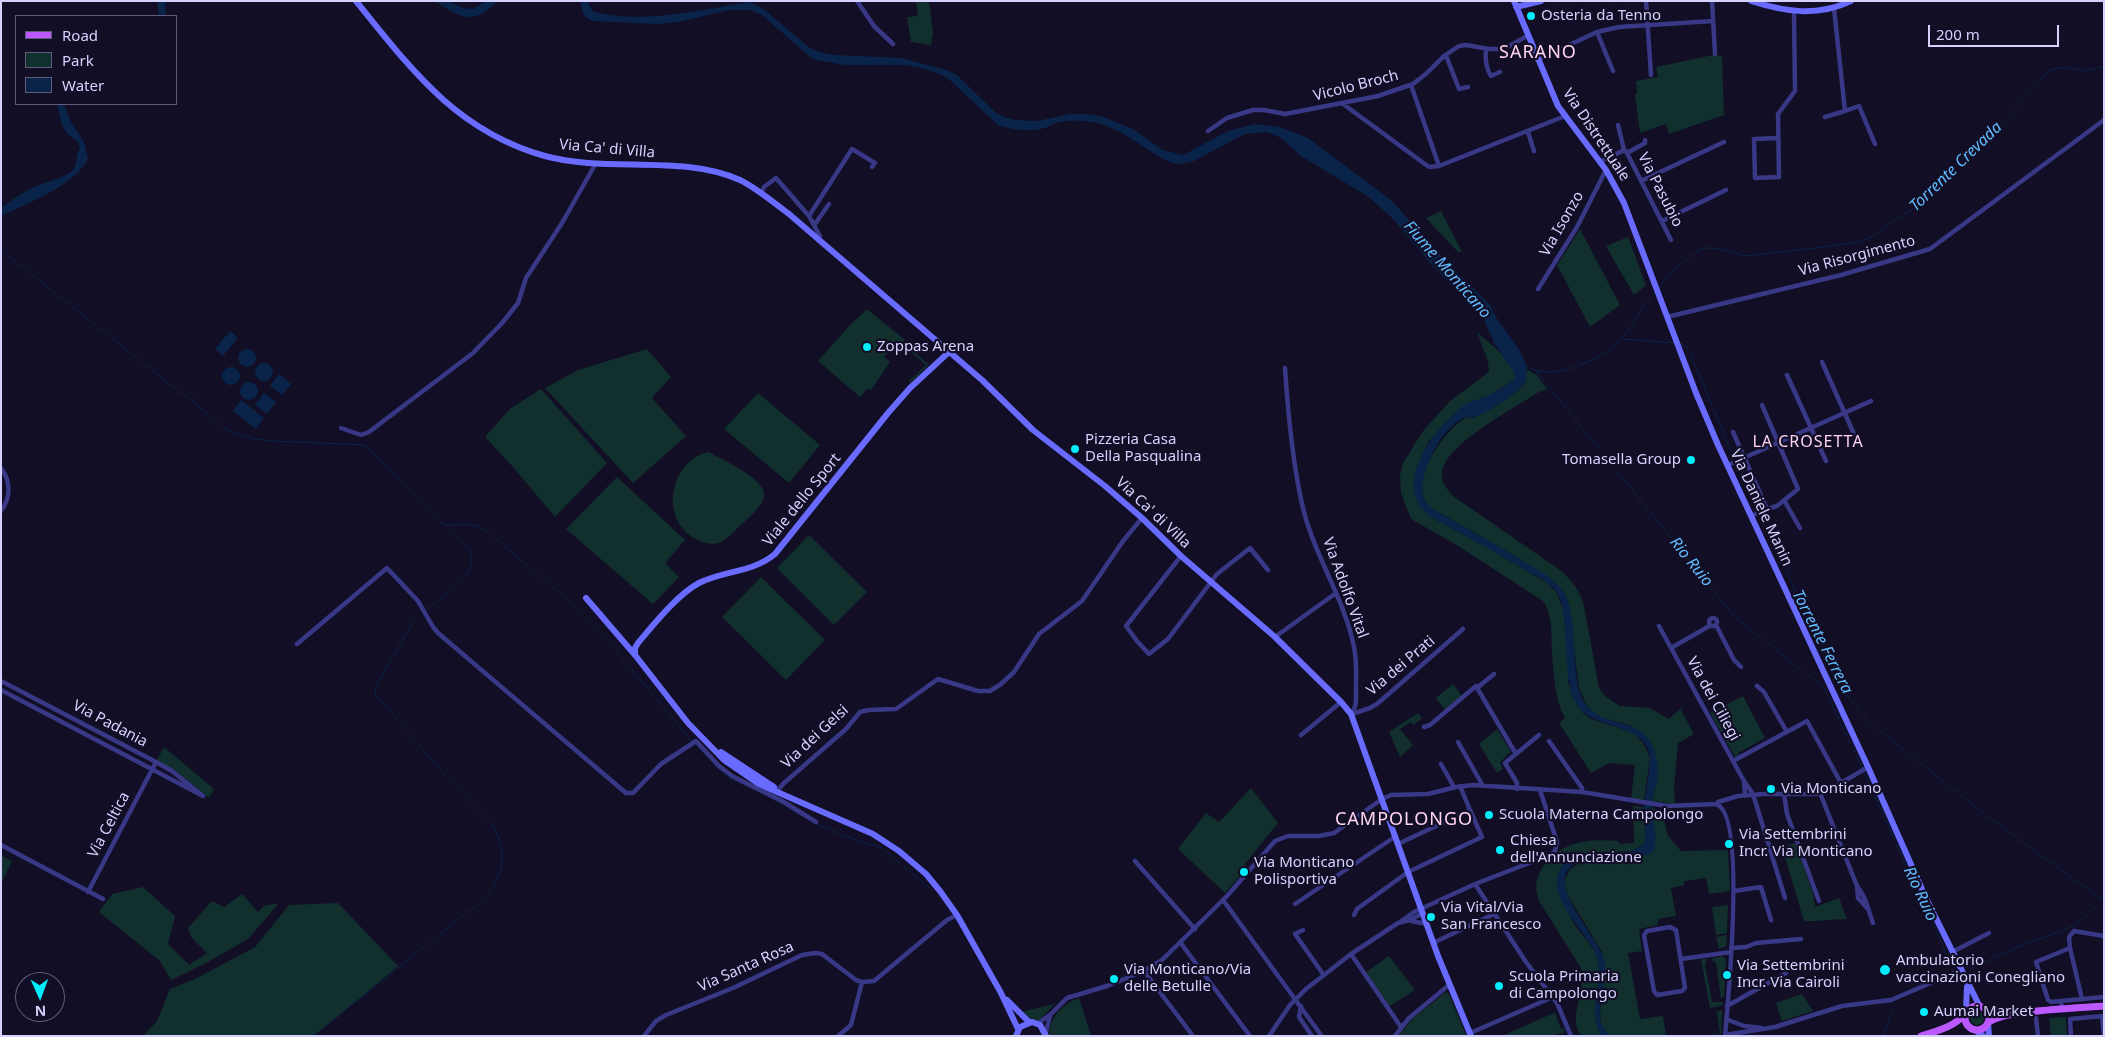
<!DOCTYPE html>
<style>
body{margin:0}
#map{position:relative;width:2105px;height:1037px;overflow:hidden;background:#110e25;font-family:"Noto Sans",sans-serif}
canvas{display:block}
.frame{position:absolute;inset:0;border:2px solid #d6d2ff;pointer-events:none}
.legend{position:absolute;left:15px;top:15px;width:162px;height:90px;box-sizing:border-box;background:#110e25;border:1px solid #605c7c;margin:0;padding:6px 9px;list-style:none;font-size:15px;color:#d6d2ff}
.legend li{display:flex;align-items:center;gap:10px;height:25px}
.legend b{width:25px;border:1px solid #605c7c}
.north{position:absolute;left:15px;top:972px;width:50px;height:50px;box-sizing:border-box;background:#110e25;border:1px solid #605c7c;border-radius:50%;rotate:178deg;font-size:14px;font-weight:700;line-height:20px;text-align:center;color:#d6d2ff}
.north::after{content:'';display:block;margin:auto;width:18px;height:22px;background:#00edfd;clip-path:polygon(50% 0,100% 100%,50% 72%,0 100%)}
.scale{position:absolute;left:1928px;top:25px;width:131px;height:22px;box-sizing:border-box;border:2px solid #d6d2ff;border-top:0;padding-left:6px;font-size:15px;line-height:18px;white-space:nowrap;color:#d6d2ff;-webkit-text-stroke:4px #110e25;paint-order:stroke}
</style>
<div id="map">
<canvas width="2105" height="1037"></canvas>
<div class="frame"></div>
<ul class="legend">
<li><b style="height:6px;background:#bb59ff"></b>Road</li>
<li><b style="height:14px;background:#11302d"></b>Park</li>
<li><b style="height:14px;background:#0a2348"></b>Water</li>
</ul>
<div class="north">N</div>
<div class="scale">200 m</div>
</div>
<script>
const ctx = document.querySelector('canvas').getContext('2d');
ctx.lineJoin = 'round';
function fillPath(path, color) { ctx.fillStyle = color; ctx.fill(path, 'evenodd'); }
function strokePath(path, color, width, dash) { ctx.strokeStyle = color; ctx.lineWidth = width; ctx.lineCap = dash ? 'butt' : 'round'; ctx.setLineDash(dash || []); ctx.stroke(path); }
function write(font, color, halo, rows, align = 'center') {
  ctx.font = font + ' "Noto Sans",sans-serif'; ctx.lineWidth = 4.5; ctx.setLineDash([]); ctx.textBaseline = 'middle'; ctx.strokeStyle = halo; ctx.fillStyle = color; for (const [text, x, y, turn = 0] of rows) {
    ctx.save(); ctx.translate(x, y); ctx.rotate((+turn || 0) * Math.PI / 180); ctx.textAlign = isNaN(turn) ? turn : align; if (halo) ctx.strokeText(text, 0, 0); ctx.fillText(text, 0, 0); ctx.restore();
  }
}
fillPath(new Path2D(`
 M916 1H929L933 33 931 45 911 42 907 17 918 16Z
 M1713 55 1722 56 1724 115 1669 134 1666 124 1640 133 1635 95 1637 93 1636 81 1658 77 1656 67Z
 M1441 211 1462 252H1458L1426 218Z
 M1580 229 1620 305 1590 327 1557 265Z
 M1628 237 1646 285 1634 295 1606 246Z
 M867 309 905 340 900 347 898 346 894 350 892 348 884 357 890 362 871 390 867 389 860 397 818 361 849 326Z
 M1477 332C1488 342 1517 364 1515 379L1490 395 1466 404 1429 441 1417 468 1414 481 1431 517 1500 555 1547 583 1557 593 1563 609 1569 666 1568 681 1573 698 1583 713 1591 719 1628 731 1635 734 1644 744 1650 758 1644 800 1631 799 1635 765 1609 763 1591 773 1559 723 1565 718C1555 702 1553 669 1552 650 1551 633 1553 615 1543 601L1455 544 1411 519 1401 493 1400 475 1403 463 1423 431 1450 401 1489 372 1488 361Z
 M647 349 671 377 652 398 686 436 633 483 545 388 578 370Z
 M907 349 912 350 928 364 927 367 911 382H908L926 365 910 351 907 353 905 351Z
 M1527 370 1537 375 1547 389 1537 393C1513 409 1452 441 1443 468 1439 479 1446 488 1453 496L1560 570C1572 581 1580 590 1584 606L1599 688 1605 696 1620 706 1650 708 1669 719 1685 705 1681 710 1694 734 1678 743 1674 788 1675 804 1652 801 1658 776 1656 758 1643 733 1629 725 1596 716 1586 704 1579 688 1568 601 1562 589 1519 558 1431 508C1405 484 1443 432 1466 417L1473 418 1512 395 1523 386 1526 379Z
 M541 389 607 463 555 517 513 467 485 437 511 408Z
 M758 393 820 445 789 483 724 429Z
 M708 452C721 459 769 480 764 497 762 507 747 519 740 526 734 531 727 540 719 543 712 545 704 543 698 540 659 522 668 462 708 452Z
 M617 477 685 540 665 563 679 577 653 604 566 529Z
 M809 535 867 592 834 625 777 568Z
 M761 577 825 640 786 680 722 617Z
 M1453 684 1462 696 1445 710 1436 698Z
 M1743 696 1765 738 1738 753 1739 755 1735 757 1710 713Z
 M1418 713 1422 718 1414 725 1411 722 1400 729 1413 745 1400 757 1389 732Z
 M1497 729 1511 752 1500 762 1503 769 1497 773 1479 744Z
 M164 747 214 789 209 798 176 771 156 762Z
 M1251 788 1278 823 1244 865 1247 868 1225 893 1178 849 1206 813 1219 822Z
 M1633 806 1643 807 1646 838 1644 844 1632 851 1580 854 1559 871C1558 874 1557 878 1557 882 1559 892 1570 917 1575 925 1581 935 1593 945 1597 957 1605 984 1585 1011 1602 1036H1581C1567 1017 1587 990 1581 968L1539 901C1535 889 1535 881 1541 870 1557 842 1588 838 1618 841L1620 844 1634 843Z
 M1652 808 1662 810 1661 820 1664 821 1668 836 1681 851 1728 850 1730 891 1709 894 1706 878 1684 881V885L1671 888 1676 916 1658 919V925L1639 929 1642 951 1628 953 1640 1019 1663 1016 1666 1036H1609L1601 1024 1600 1012 1605 970 1602 952 1568 896 1564 882 1570 869 1583 861 1628 860 1655 845Z
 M1795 843 1813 893 1815 907 1839 898 1847 919C1832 919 1819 922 1804 921L1782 847Z
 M1 855 12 861 1 884Z
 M143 887 175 916 168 944 189 965 207 953 191 937 188 928 212 901 224 907 242 894 258 912 264 906 279 903 248 939 208 962 171 980 160 961 99 912 112 894Z
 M338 903 398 966 314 1036H143L157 1021 170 989 195 979 255 947 289 905Z
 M1728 905 1727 933 1716 935 1712 907Z
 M1727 935 1726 946 1719 949 1716 937Z
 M1389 956 1415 990 1388 1007 1366 972Z
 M1722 956 1725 958 1726 962 1724 997 1721 998 1716 963 1711 959Z
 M1701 959H1707L1705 965 1712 1002H1723V1005L1710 1008Z
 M1446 992 1449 994 1466 1035 1399 1036 1413 1018Z
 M1802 994 1813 1011 1782 1021 1776 1003Z
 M1079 998 1091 1036H1049C1050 1017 1062 1004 1079 998Z
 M1055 1004 1038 1021H1032L1021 1012Z
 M1722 1010 1721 1034 1707 1036 1720 1033 1717 1012H1714Z
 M1558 1011 1555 1013 1561 1029 1564 1028V1032L1554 1036H1502Z
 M1970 1018a7 7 0 1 1 14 0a7 7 0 1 1-14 0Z
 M2064 1017 2066 1018 2067 1036H2051L2049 1018Z`), '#11302d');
fillPath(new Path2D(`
 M157 1H165L166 16H159Z
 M435 1H448L463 8 472 9 487 1H497C474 26 460 18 435 1Z
 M580 1H588L592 11C639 25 700 10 748 2L761 7 810 48 819 52 834 55 901 58 947 70 957 75 995 112 1004 117 1015 120 1037 121 1070 114H1087L1104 117 1133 129 1163 150 1183 155 1228 131 1255 124 1280 127 1308 138 1391 200 1434 248 1491 306C1498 329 1533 354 1526 380 1523 390 1485 415 1474 417 1470 418 1467 416 1463 418 1443 429 1429 455 1424 477 1421 489 1422 500 1431 508 1464 528 1498 545 1530 565 1540 571 1550 577 1558 585 1581 606 1569 670 1582 698 1602 738 1657 705 1658 774 1658 784 1652 794 1652 804 1652 819 1660 840 1652 853 1644 856 1635 860 1626 860 1613 861 1598 859 1584 861 1533 871 1598 937 1604 959 1609 979 1596 1006 1601 1023 1603 1027 1606 1032 1609 1036H1602C1585 1011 1605 984 1597 957 1590 933 1541 897 1562 866 1580 839 1622 863 1644 844 1648 836 1643 815 1644 803 1646 791 1650 770 1650 758 1649 723 1592 730 1577 705 1566 688 1567 652 1565 631 1564 619 1564 604 1558 594 1551 582 1535 576 1524 569 1494 551 1462 534 1431 517 1388 487 1435 427 1464 405 1470 401 1478 400 1485 397 1496 392 1506 386 1515 379V374L1494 343 1480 310 1463 294 1453 287 1431 264 1394 220 1369 197 1301 156 1281 138 1267 132 1245 134 1194 161 1181 164 1172 163C1142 150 1122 125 1086 121 1076 120 1066 120 1056 123 1051 125 1046 128 1041 129 1029 132 1012 129 999 126L952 82 944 76 922 68 905 65H845L816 60 809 56 762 15 749 10H729L679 22 657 24 592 21 584 16Z
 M57 104H64L71 122 84 142 88 159C74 186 30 202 1 216V208C11 201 20 194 30 189 42 183 65 178 73 170 78 163 75 155 80 149 79 139 73 140 68 134 61 127 59 113 57 104Z
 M230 331 238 338 223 356 215 349Z
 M238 358a9 9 0 1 1 18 0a9 9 0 1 1-18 0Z
 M255 372a9 9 0 1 1 18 0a9 9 0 1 1-18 0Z
 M222 376a9 9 0 1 1 18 0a9 9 0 1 1-18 0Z
 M279 374 291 384 282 395 270 386Z
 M240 391a9 9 0 1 1 18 0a9 9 0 1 1-18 0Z
 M264 393 276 402 267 414 255 405Z
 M241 400 264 418 256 429 233 411Z`), '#0a2348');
strokePath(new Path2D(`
 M1 250 229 431 255 439 273 441 365 445 441 523C455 529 467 520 484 529L559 592 611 645 692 741
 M1659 287 1674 270 1698 251 1705 248H1715L1745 256 1823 247 1858 242 1872 237 1896 219 1916 207 1969 153 1983 145 2050 70 2066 67 2085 71 2104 66
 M1622 339 1675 343
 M1682 344 1687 347 1690 353 1735 460
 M1524 364C1528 367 1533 370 1538 371 1565 376 1603 358 1622 339 1629 331 1635 319 1641 310 1645 304 1650 298 1655 292
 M1536 371 1735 617 1824 688 1850 743
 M192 402 197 397
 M1737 463 1758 510
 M1760 513 1815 633 1844 692 1870 723 1987 816 2104 901
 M426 610C440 598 485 571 469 550 461 540 450 535 444 525
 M695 744 727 777 768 796
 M1853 748 1949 959
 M771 798 800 815
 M817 824 850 838 882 848 929 888
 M1970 969 2013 949 2076 925 2096 907
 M313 1036 484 899 494 886 502 866V848L496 832 490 822 449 780 375 694 376 686 415 619
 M1883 1036 1892 1010`), '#0a2348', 1);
strokePath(new Path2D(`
 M857 1 874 26 893 44
 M1646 1 1651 75
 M1712 1 1715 54
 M1597 32 1613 71
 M1486 49C1485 58 1486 68 1491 76L1500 72
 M1444 56 1447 58 1459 89 1468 87
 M1537 60 1597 32 1619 27 1713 21
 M1411 85 1439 166
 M1343 104 1429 167 1439 166 1565 116
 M1845 111 1859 106 1875 144
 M1825 117 1845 111 1834 8
 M1618 125 1624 150
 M1208 131 1227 118 1253 110H1264L1285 114 1378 96 1413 84 1427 73 1444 56 1459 46 1466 45 1489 49H1504L1527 36
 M1528 132 1534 151
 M1778 138 1754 139 1755 178 1779 177 1778 114 1795 91 1794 12
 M1627 153 1645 143V140
 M1600 162 1622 151H1626L1671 240
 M1641 181 1724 142
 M761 193 764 187 776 178 809 216 820 236 818 240
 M809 216 852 149 875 163 872 167
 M1662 221 1726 190
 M815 224 829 204
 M1538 289 1577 227 1606 170
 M1667 317 1841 275 1930 249 2104 120
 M1822 362 1858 443
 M1285 368C1288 414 1292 459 1302 504 1313 554 1344 597 1354 647 1357 661 1356 675 1356 689 1356 698 1357 708 1351 714
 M1787 375 1826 461
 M341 428 361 435 369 432 473 353 503 322 518 303 526 278 562 223 596 163
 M1733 432 1767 509 1777 506 1798 489 1762 405
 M1728 465 1871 401
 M1 468C11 481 11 498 1 511
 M1784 500 1800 528
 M1751 516 1767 509
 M1181 556 1126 626 1137 641 1149 654 1168 639 1217 574 1250 548 1268 570
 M1709 622a4 4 0 1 1 8 0a4 4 0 1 1-8 0Z
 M1716 625 1734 660 1741 667
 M1659 626 1744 781
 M1275 637 1336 593
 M297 644 387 568 418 601 433 627 438 633 626 793H633L661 764 696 741 719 766 732 776 784 802 816 822
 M1671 648 1711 625
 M1 681 156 762 88 892
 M1757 686 1764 692 1787 732
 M1477 688 1494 674
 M1 690 203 796 172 771 156 762
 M1352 714 1370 708 1377 704 1463 629
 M1424 727 1430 725 1476 686 1516 754
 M1301 735 1341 702
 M1549 741 1582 788V792
 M1458 742 1483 786
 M1733 761 1807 721 1841 783
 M1441 764 1454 787
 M1460 786 1470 810
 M1517 789V783L1505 763 1539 735
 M776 792 784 783 846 729 860 712 868 710 896 709 938 679 978 691H990L1001 684 1014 672 1039 634 1082 601 1123 541 1142 518
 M1820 793 1857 886
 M1784 794 1787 814 1819 901
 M1745 795 1744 781 1753 794 1785 898
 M1 845 103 899
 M1135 861 1195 929
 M1475 884 1526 962 1557 1003 1571 1036
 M1734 891 1761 887 1771 920
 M1223 900 1321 1035 1320 1036
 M1295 904 1396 836
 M1867 908 1858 898 1857 886C1866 897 1868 909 1873 923
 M1354 915 1357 909 1408 872 1482 837 1470 810 1398 844
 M1411 921 1427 924
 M1400 922 1414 912 1475 884 1550 855 1555 851 1557 842 1540 790
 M1670 927 1676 930 1685 988 1682 991 1657 995 1654 991 1644 935 1647 931Z
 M1303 930 1295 934 1323 974
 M1180 942 1250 1036
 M1433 943 1494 914
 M1731 948 1746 947 1756 943 1801 939
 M2070 948 2082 999
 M1952 952 1989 933
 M1351 954 1401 1027
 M1681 959 1731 952
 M1144 971 1193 1036
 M2061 1001 2104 997
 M1301 1006 1299 1017 1312 1036
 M1727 1006 1786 973
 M2062 1010 2061 1001 2051 1002 2048 1000 2036 962 2070 948 2069 937 2074 931 2104 936
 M2102 1016 2104 1036
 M2036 1018 2038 1036
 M1726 1019 1744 1026 1761 1028
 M1037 1024 1051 1014 1067 998 1107 986 1144 971 1162 960 1227 896 1275 841 1288 836H1319L1334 833 1382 799 1391 795 1428 794 1456 787 1473 785 1582 792 1667 806 1717 804
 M1046 1032 1050 1016
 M1470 1033 1553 997
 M1725 1035 1775 1027 1842 1006 1891 1000 1961 970
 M644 1036 656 1021 666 1015 733 988 802 955 815 953 822 954 856 980 862 982 874 981 947 920 957 915
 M838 1036 851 1025 862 982
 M1269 1036 1290 1005 1306 989 1351 954 1398 923 1410 920 1423 913
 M1395 1036 1409 1018 1449 985
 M1725 1036C1728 1001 1746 820 1718 805V802L1738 796 1764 794H1817L1831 789 1868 767
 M2071 1036 2070 1019 2104 1016`), '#383886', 4.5);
strokePath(new Path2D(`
 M356 1C411 69 456 131 545 156 607 173 682 154 740 180 758 189 774 203 789 214L982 380 1033 430 1105 486 1142 518 1181 556 1275 637 1341 702 1351 714 1438 956 1471 1036
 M1514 1 1558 106 1606 170 1624 203 1696 393 1718 445 1868 767 1925 896 1979 1005
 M1751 1C1785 12 1817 17 1851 1
 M1516 7 1541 1
 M586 598 635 655 688 723 724 760 759 784 873 834 899 851 926 874 940 891 957 915 1001 993 1018 1029
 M635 655V648L638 643C654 624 678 594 699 583 725 570 752 573 775 554L888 413 910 388 949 352
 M721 752 774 787
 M1007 1000 1029 1022
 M1966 1011 1967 987
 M1988 1024 1989 1036
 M1975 1030 1983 1036
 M1016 1036 1020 1027 1032 1022 1040 1025 1046 1036`), '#696bff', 6);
strokePath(new Path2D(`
 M1965 1018a12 12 0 1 1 24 0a12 12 0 1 1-24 0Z
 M1988 1023C2002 1010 2081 1008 2104 1006
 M1921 1036C1937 1031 1954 1027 1965 1014`), '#bb59ff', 7);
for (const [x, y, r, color] of [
 [1531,16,5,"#00edfd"],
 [867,347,5,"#00edfd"],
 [1075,449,5,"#00edfd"],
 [1691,460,5,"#00edfd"],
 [1771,789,5,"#00edfd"],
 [1489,815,5,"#00edfd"],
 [1729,844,5,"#00edfd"],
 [1500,850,5,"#00edfd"],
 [1244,872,5,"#00edfd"],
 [1431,917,5,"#00edfd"],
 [1885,970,6,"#00edfd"],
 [1727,975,5,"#00edfd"],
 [1114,979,5,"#00edfd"],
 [1499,986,5,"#00edfd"],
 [1924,1012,5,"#00edfd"]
]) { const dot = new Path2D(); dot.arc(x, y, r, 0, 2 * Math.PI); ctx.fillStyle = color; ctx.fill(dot); strokePath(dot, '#110e25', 2); }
write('15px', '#d6d2ff', '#110e25', [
 ["Osteria da Tenno",1541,16],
 ["Zoppas Arena",877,347],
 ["Pizzeria Casa",1085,440],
 ["Della Pasqualina",1085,457],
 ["Tomasella Group",1681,460,"right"],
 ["Via Monticano",1781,789],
 ["Scuola Materna Campolongo",1499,815],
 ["Via Settembrini",1739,835],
 ["Incr. Via Monticano",1739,852],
 ["Chiesa",1510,841],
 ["dell'Annunciazione",1510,858],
 ["Via Monticano",1254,863],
 ["Polisportiva",1254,880],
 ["Via Vital/Via",1441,908],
 ["San Francesco",1441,925],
 ["Ambulatorio",1896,961],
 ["vaccinazioni Conegliano",1896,978],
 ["Via Settembrini",1737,966],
 ["Incr. Via Cairoli",1737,983],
 ["Via Monticano/Via",1124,970],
 ["delle Betulle",1124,987],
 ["Scuola Primaria",1509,977],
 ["di Campolongo",1509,994],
 ["Aumai Market",1934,1012]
], 'left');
write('15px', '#d6d2ff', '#110e25', [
 ["Vicolo Broch",1356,86,-14],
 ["Via Distrettuale",1596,135,56],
 ["Via Ca' di Villa",607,149,5],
 ["Via Pasubio",1660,190,63],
 ["Via Isonzo",1562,224,-60],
 ["Via Risorgimento",1857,256,-15],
 ["Viale dello Sport",802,500,-51],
 ["Via Daniele Manin",1761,508,65],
 ["Via Ca' di Villa",1153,513,43],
 ["Via Adolfo Vital",1345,588,70],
 ["Via dei Prati",1401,666,-40],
 ["Via dei Ciliegi",1713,699,61],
 ["Via Padania",110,724,28],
 ["Via dei Gelsi",815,737,-43],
 ["Via Celtica",109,825,-62],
 ["Via Santa Rosa",746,967,-24]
]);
write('italic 16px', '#60bbff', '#110e25', [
 ["Torrente Crevada",1956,167,-44],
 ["Fiume Monticano",1447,270,49],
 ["Rio Ruio",1691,562,51],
 ["Torrente Ferrera",1822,642,63],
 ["Rio Ruio",1920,894,65]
]);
ctx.letterSpacing = '1px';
write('16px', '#ffd4f1', '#110e25', [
 ["LA CROSETTA",1808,442]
]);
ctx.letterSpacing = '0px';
ctx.letterSpacing = '1px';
write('18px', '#ffd4f1', '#110e25', [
 ["SARANO",1538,53],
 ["CAMPOLONGO",1404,820]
]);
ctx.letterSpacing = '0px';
</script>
